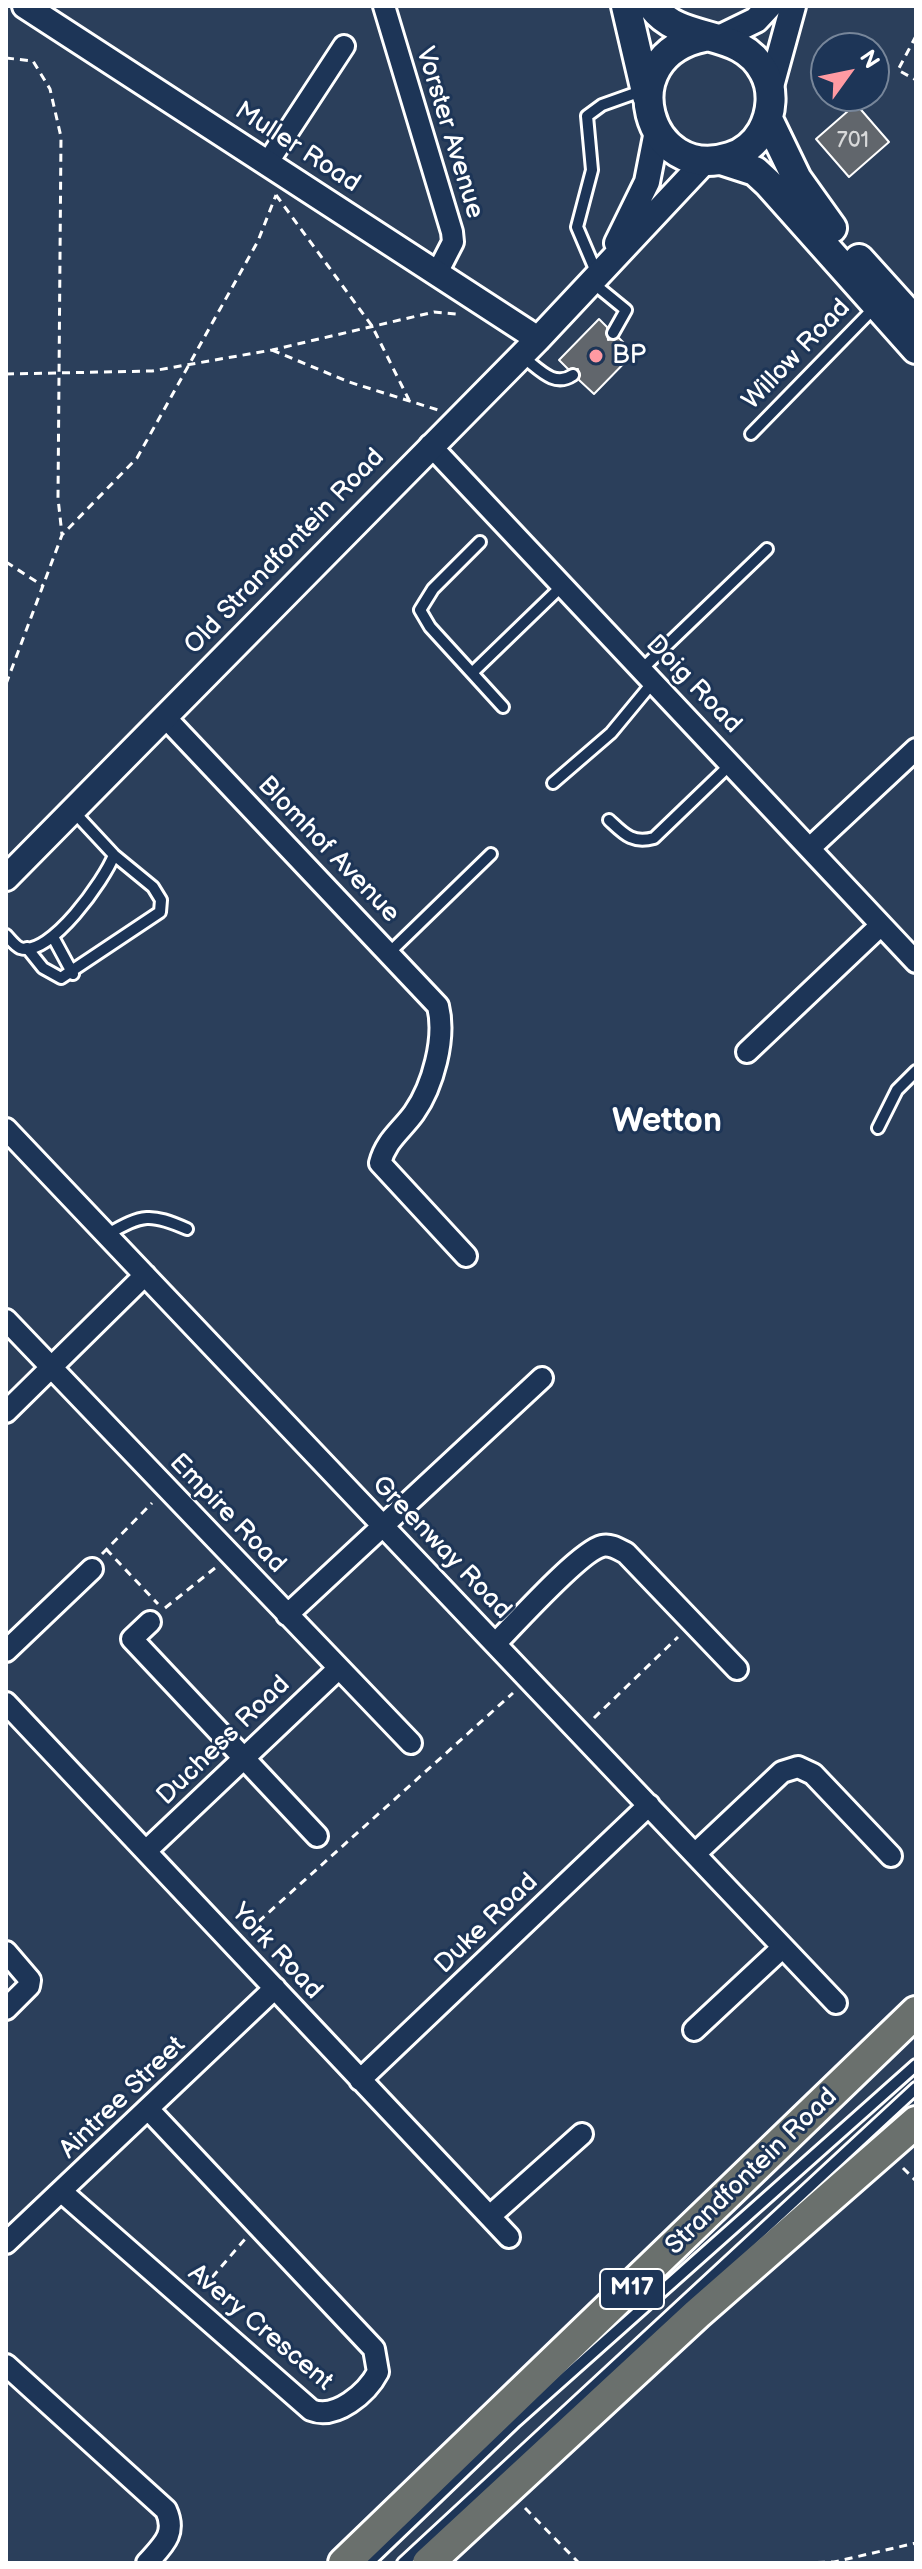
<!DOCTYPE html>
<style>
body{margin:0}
#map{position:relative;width:922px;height:2569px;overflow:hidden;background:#2b3f5b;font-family:"Balsamiq Sans",sans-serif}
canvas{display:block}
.frame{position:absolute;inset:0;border:8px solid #fff;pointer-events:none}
.north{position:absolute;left:810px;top:32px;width:80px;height:80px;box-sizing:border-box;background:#1d3557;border:2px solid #77869a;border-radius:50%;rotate:57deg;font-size:22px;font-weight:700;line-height:32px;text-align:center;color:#fff}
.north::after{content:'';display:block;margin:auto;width:28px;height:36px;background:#ff9aa2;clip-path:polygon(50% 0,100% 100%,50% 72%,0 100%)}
</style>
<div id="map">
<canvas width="922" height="2569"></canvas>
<div class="frame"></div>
<div class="north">N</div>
</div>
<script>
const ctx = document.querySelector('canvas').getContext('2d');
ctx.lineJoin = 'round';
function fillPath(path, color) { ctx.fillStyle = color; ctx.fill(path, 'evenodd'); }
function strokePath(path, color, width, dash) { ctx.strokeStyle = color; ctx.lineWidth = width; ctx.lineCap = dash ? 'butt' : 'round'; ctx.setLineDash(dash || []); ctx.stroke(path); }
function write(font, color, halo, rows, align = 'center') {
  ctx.font = font + ' "Balsamiq Sans",sans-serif'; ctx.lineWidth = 6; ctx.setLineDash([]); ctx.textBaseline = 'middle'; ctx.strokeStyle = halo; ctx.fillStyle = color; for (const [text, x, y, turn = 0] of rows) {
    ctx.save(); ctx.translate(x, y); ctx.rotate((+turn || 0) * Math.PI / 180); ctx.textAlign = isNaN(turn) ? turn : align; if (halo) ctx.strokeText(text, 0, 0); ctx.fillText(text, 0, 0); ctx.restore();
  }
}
const building = new Path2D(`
 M856 104 889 142 849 177 816 139Z
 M599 319 607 327 608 340 619 338 634 353 594 394 579 380 578 369H568L559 360Z`);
fillPath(building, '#61666c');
strokePath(building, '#fff', 2);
const service = new Path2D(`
 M597 274 577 227 592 170 587 116 602 105 644 90
 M593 283 626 310 613 333
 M523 357C539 369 554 388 573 375
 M751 434 875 307
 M480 542 433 589 420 610 430 627 503 707
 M642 669 767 549
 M474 671 563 585
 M553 783 611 733 654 681
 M609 820C624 834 632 844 654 838L732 763
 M6 935C10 939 15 946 20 948 50 958 105 879 114 855
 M53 937 73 974
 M27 948 43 968 61 978 160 912 161 900 153 887 114 855 74 812
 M389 953 491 854
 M878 1128 897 1090 916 1071
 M108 1234C142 1214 151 1213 187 1229
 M368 2563 516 2421 916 2065
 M403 2563 916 2088`);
const minor = new Path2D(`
 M384 6 452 232 453 242 437 273
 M268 162 344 46
 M430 445 916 962
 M164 716 438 1006C446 1038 433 1086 414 1113 401 1131 386 1140 380 1163L466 1256
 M811 847 916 749
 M747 1052 881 925
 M6 1129 836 2003
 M6 1320 411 1743
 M6 1412 145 1275
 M287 1615 542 1378
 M150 1622 132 1639 317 1836
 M496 1643C515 1624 580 1551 602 1546 611 1544 618 1549 626 1553L737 1669
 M6 1651 92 1569
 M6 1703 509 2237
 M146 1851 338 1669
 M696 1853 782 1772 798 1767 813 1774 891 1856
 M6 1952 30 1980 29 1986 6 2009
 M694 2030 783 1947
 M360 2080 649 1805
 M62 2192 311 2410C336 2420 367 2393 378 2372L374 2349 149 2110
 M490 2216 582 2134
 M6 2243 275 1988
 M6 2365 166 2510C177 2534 163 2545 147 2563`);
const tertiary = new Path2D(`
 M25 6 538 339
 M719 38 756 20 769 6
 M770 90 793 6
 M617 243 647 182 657 131
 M6 878 538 339 705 161`);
const secondary = new Path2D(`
 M626 6 647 96
 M652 6C682 46 740 26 764 72 774 90 772 113 762 131 755 143 743 153 730 157 647 184 610 56 704 37
 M768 119 797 179 832 228
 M721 160 755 171 768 183 916 349
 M859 259 916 322`);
const primary = new Path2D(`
 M344 2563 916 2012
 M428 2563 697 2314 916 2122`);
strokePath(service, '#fff', 16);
strokePath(minor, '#fff', 26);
strokePath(tertiary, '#fff', 30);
strokePath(secondary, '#fff', 34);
strokePath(primary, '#fff', 36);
strokePath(new Path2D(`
 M916 36 898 70 916 80
 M6 58 33 61 50 89 61 137 58 498 62 535
 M276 195 372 326 409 400
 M272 350 349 382 438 410
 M6 374 152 371 272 350 434 312 456 314
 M6 562 43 586
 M6 684 62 535 137 458 258 241 276 195
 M106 1549 158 1604
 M102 1554 152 1503
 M165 1608 215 1568
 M594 1718 678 1637
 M248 1931 513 1693
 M903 2168 916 2181
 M203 2288 245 2239
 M525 2508 579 2563
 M803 2563 834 2562 916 2543`), '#fff', 3, [8, 6]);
strokePath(service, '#1d3557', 10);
strokePath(minor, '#1d3557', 20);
strokePath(tertiary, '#1d3557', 24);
strokePath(secondary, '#1d3557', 28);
strokePath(primary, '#6a706d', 30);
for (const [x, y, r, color] of [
 [596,356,8,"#ff9aa2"]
]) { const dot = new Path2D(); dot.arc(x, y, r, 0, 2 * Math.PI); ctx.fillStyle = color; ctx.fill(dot); strokePath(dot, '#1d3557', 3); }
write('22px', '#d8d9da', null, [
 ["701",853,141]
]);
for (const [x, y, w] of [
 [632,2289,64]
]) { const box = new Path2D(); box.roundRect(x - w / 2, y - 20, w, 40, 6); ctx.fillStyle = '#1d3557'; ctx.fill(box); strokePath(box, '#fff', 2); }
write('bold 24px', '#fff', null, [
 ["M17",632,2289]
]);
write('26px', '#fff', '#1d3557', [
 ["Vorster Avenue",449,133,73],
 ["Muller Road",297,148,33],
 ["Willow Road",797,355,-46],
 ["Old Strandfontein Road",285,552,-46],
 ["Doig Road",693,685,46],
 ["Blomhof Avenue",328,850,46],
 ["Empire Road",227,1514,46],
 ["Greenway Road",441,1548,46],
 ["Duchess Road",224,1741,-44],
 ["Duke Road",487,1924,-44],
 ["York Road",276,1952,47],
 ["Aintree Street",123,2098,-44],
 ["Strandfontein Road",752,2172,-44],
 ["Avery Crescent",260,2328,40]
]);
write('26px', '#fff', '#1d3557', [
 ["BP",612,356]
], 'left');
write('bold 34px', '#fff', '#1d3557', [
 ["Wetton",667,1122]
]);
</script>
